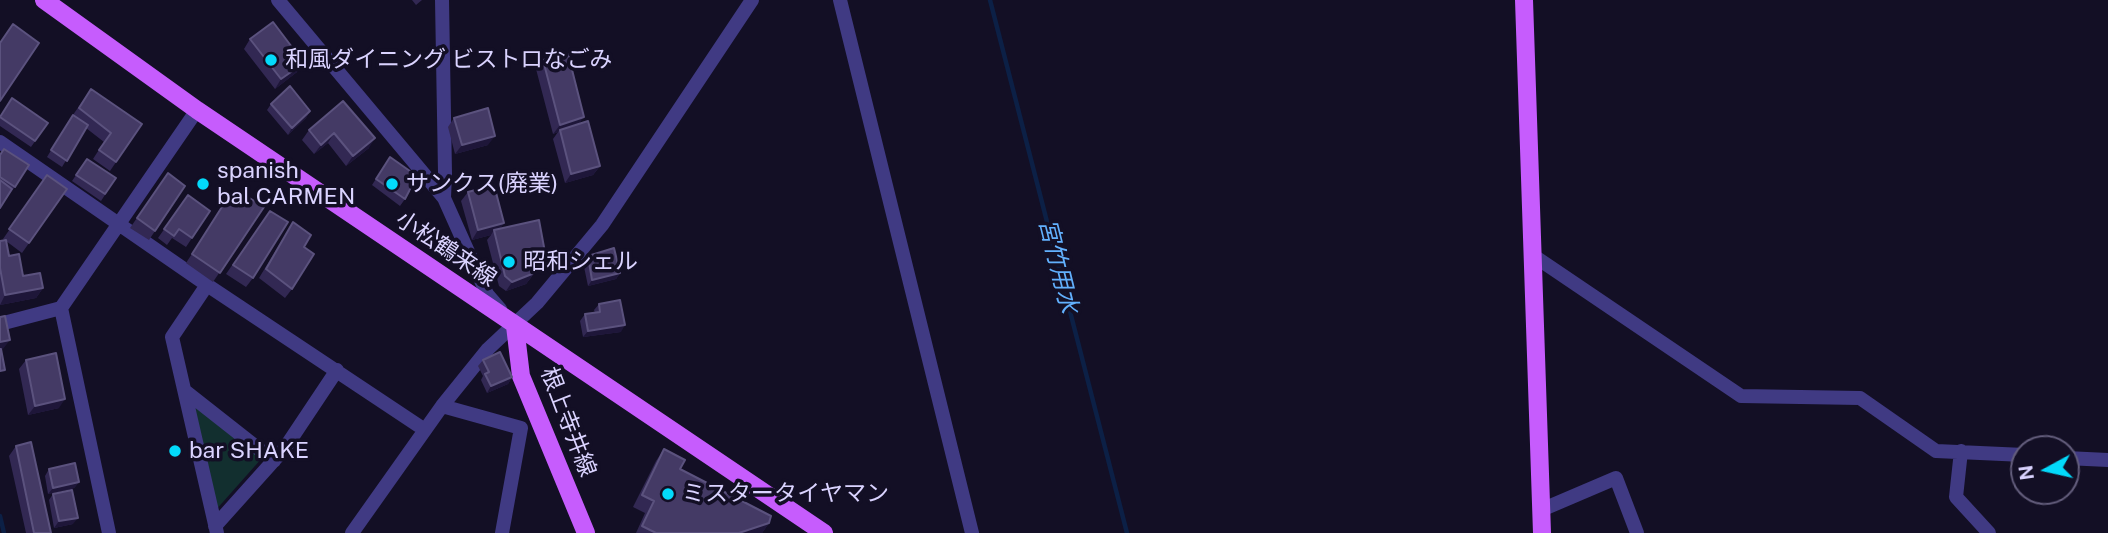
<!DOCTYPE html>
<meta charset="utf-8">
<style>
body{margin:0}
#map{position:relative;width:2108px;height:533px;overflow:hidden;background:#130f25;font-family:"Public Sans",sans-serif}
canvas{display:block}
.north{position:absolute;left:2010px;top:435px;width:70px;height:70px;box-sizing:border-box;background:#130f25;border:2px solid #635d7c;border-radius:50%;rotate:262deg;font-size:19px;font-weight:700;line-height:28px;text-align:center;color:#dad3ff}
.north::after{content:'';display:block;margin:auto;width:24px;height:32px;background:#03dafb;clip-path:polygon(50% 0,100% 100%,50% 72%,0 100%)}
</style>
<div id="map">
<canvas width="2108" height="533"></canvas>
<div class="north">N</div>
</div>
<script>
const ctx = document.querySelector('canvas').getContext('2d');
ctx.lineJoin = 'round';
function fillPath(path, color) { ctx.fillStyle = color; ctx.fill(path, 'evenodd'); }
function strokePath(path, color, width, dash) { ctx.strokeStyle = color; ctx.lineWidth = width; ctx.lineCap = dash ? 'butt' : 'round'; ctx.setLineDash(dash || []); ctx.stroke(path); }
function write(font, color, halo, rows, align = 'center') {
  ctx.font = font + ' "Public Sans","Noto Sans JP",sans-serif'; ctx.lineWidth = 7; ctx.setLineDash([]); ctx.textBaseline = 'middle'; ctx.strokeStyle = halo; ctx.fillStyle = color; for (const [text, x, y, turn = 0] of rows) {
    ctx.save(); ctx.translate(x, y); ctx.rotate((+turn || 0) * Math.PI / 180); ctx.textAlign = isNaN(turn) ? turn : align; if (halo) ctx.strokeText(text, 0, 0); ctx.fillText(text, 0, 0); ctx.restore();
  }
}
fillPath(new Path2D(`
 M189 399 262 458 215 511Z`), '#122f2f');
strokePath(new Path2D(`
 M990 0 1127 533
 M0 516 4 533`), '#0c2046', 4.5);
strokePath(new Path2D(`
 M278 0 444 198 487 294 500 309
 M442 0 445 173 444 198
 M840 0 972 533
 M0 142 207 285 425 430
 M1531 254 1741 396 1860 398 1936 451 2024 455
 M207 285 172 337 217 533
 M61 308 109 533
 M0 324 61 308 197 110
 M185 391 274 461
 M442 406 521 428 502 533
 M1961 451 1956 497 1989 533
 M2066 458 2108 460
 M1541 510 1616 478 1637 533
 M215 526 285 448 337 370
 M352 533 442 406 488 349 537 303 602 225 752 0`), '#403a83', 14);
strokePath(new Path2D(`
 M44 0 197 110 824 533
 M1524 0 1542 533
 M515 326 521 376 586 533`), '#c65cfd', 18);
fillPath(new Path2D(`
 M412 0H422L416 5Z
 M250 39 297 72 275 89 244 49Z
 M543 60 579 124 600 166 593 175 565 183 553 139 558 132 553 134 536 69Z
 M91 89 142 124 110 171 93 159 104 142 86 128 62 167 47 157 68 122Z
 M343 101 369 148 346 166 328 143 314 154 302 140 309 130Z
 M271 104 310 111 306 118 288 135 267 110Z
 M0 116 48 123 31 147 0 126Z
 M454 118 488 145 455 154 448 127Z
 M0 155 15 187 10 193H9L0 208Z
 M390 157 405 199 400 206 372 185Z
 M87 159 116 178 101 201 72 181Z
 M168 173 185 186 149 240 130 228Z
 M47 175 67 189 22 253 6 241 9 256 23 276 43 288 36 298 0 305V241L5 240 3 239Z
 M468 192 500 229 546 258 526 284 506 291 499 286 487 240 491 235 472 240 461 201Z
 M188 195 210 211 186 247 172 238 167 245 158 238Z
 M236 205 264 207 213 282 186 263 221 209Z
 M270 211 253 278 246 287 226 274Z
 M293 222 292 289 285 298 259 278Z
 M588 256 620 273 616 279 588 286 583 262Z
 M599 304 621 332 583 337 580 321 585 314 595 313 594 310Z
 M26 360 59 408 28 415 19 369Z
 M483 360 512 377 508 384 487 393 481 380 483 376 478 366Z
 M16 446 51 533H26L9 456Z
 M664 449 680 469 769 523 762 533H636L645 513 633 507 656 461Z
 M49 469 79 482 74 488 48 494 45 476Z
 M53 494 73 524 54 528 49 500Z`), '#322853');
fillPath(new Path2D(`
 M304 63 297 72 275 89 281 79Z
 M310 111 306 118 288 135 292 128Z
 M584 117 577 127 560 130 558 132 553 134 560 125Z
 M334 133 328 143 314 154 321 145Z
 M495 136 488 145 455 154 462 145Z
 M375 138 369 148 346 166 353 156Z
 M600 166 593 175 565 183 571 174Z
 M504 223 498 233 494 230 491 235 472 240 478 230Z
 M546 258 526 284 506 291 512 282Z
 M620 273 616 279 588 286 592 280Z
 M43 288 36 298 0 305 5 295Z
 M625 325 621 332 583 337 588 331Z
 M10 340 3 349 0 350V342Z
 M512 377 508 384 487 393 491 386Z
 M65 399 59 408 28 415 35 406Z
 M79 482 74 488 48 494 53 488Z
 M78 518 73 524 54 528 59 521Z
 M769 523 762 533H739Z`), '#1e1639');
const building = new Path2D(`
 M273 22 304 63 281 79 250 39Z
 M13 24 39 43 0 101V43Z
 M568 54 584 117 560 125 543 60Z
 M290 86 310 111 292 128 271 104Z
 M91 89 142 124 116 162 99 150 111 133 79 108Z
 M12 98 48 123 35 141 0 117Z
 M343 101 375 138 353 156 334 133 321 145 309 130Z
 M488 108 495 136 462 145 454 118Z
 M73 115 88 125 67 161 51 150Z
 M588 121 600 166 571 174 560 130Z
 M4 149 29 165 15 187 0 177V155Z
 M390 157 417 176 405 199 376 179Z
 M87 159 116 178 105 194 76 175Z
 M168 173 185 186 155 231 137 218Z
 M47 175 67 189 29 243 9 229Z
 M0 180 12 189 0 208Z
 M494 185 504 223 478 230 468 192Z
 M243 194 264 207 220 273 192 254 227 199 236 205Z
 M188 195 210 211 192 238 179 229 174 236 164 229Z
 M270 211 288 222 253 278 233 265Z
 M539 220 546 258 532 274 512 282 505 276 494 230Z
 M293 222 311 235 304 247 314 254 292 289 266 269Z
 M6 240 9 256 19 254 23 276 40 273 43 288 5 295 0 268V241Z
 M614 248 620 273 592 280 588 256Z
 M620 300 625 325 588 331 585 314 600 312 599 304Z
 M5 316 10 340 0 342V317Z
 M0 349H1L5 370 0 371Z
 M500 352 512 377 491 386 485 374 489 372 483 360Z
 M56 353 65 399 35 406 26 360Z
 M31 442 51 533H34L16 446Z
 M664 449 685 460 680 469 771 516 769 523 739 533H656L642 526 654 501 642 495Z
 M75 463 79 482 53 488 49 469Z
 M72 490 78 518 59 521 53 494Z`);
fillPath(building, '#443a65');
strokePath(building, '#5b527e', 2);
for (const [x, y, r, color] of [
 [271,60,7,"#03dafb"],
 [203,184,7,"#03dafb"],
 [392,184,7,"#03dafb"],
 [509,262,7,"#03dafb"],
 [175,451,7,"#03dafb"],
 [668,494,7,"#03dafb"]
]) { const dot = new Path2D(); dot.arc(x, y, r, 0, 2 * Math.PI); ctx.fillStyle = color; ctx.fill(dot); strokePath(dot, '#130f25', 2.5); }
write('23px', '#dad3ff', '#130f25', [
 ["和風ダイニング ビストロなごみ",285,60],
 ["spanish",217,171],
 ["bal CARMEN",217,197],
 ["サンクス(廃業)",406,184],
 ["昭和シェル",523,262],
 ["bar SHAKE",189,451],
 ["ミスタータイヤマン",682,494]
], 'left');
write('23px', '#dad3ff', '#130f25', [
 ["小松鶴来線",446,249,34],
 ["根上寺井線",568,422,69]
]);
write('italic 24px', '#62b0fd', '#130f25', [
 ["宮竹用水",1058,266,76]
]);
</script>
